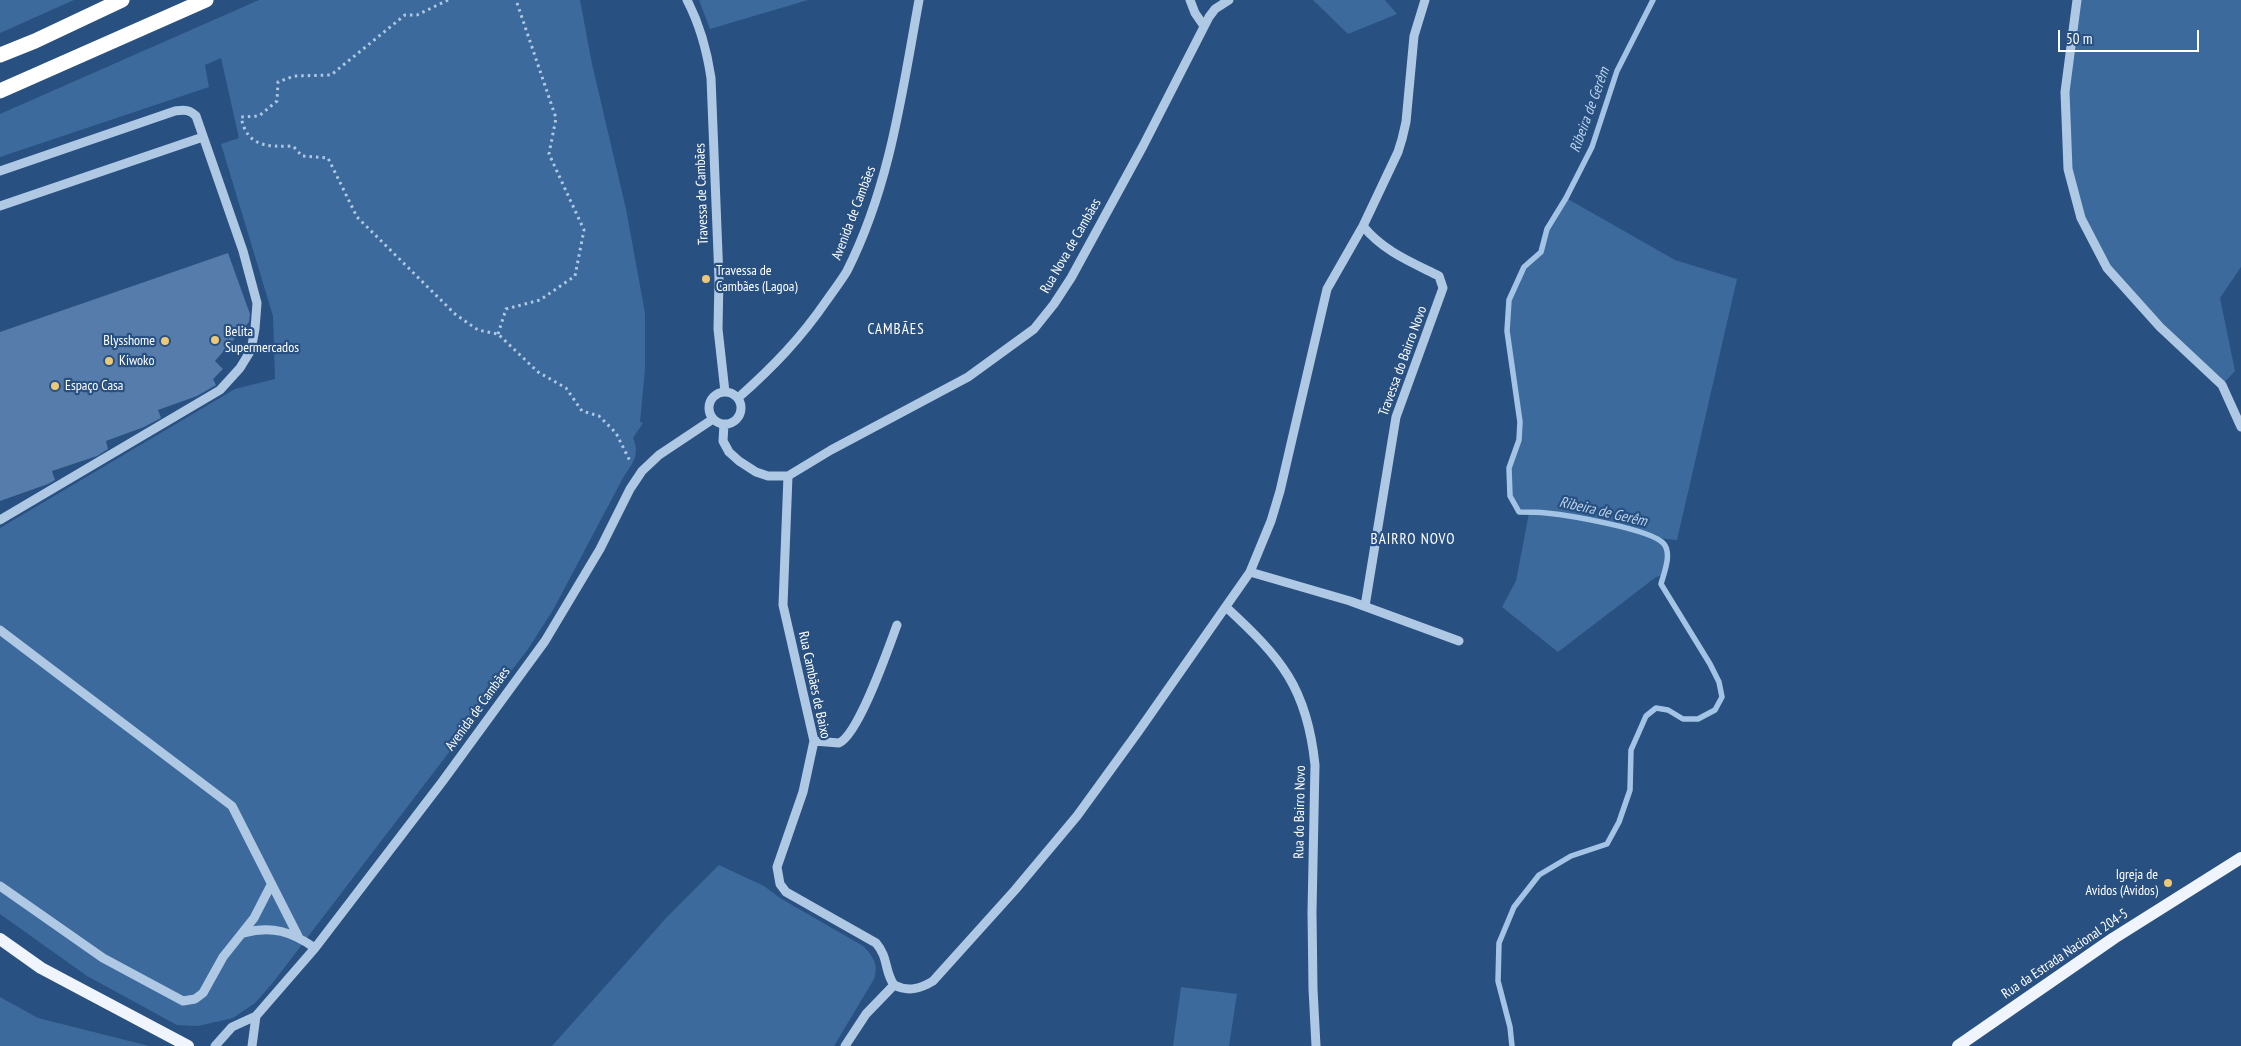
<!DOCTYPE html>
<meta charset="utf-8">
<style>
body{margin:0}
#map{position:relative;width:2241px;height:1046px;overflow:hidden;background:#285080;font-family:"PT Sans Narrow",sans-serif}
canvas{display:block}
.scale{position:absolute;left:2058px;top:30px;width:141px;height:22px;box-sizing:border-box;border:2px solid #fff;border-top:0;padding-left:6px;font-size:15px;line-height:18px;white-space:nowrap;color:#fff;-webkit-text-stroke:4px #285080;paint-order:stroke}
</style>
<div id="map">
<canvas width="2241" height="1046"></canvas>
<div class="scale">50 m</div>
</div>
<script>
const ctx = document.querySelector('canvas').getContext('2d');
ctx.lineJoin = 'round';
function fillPath(path, color) { ctx.fillStyle = color; ctx.fill(path, 'evenodd'); }
function strokePath(path, color, width, dash) { ctx.strokeStyle = color; ctx.lineWidth = width; ctx.lineCap = dash ? 'butt' : 'round'; ctx.setLineDash(dash || []); ctx.stroke(path); }
function write(font, color, halo, rows, align = 'center') {
  ctx.font = font + ' "PT Sans Narrow",sans-serif'; ctx.lineWidth = 4.5; ctx.setLineDash([]); ctx.textBaseline = 'middle'; ctx.strokeStyle = halo; ctx.fillStyle = color; for (const [text, x, y, turn = 0] of rows) {
    ctx.save(); ctx.translate(x, y); ctx.rotate((+turn || 0) * Math.PI / 180); ctx.textAlign = isNaN(turn) ? turn : align; if (halo) ctx.strokeText(text, 0, 0); ctx.fillText(text, 0, 0); ctx.restore();
  }
}
fillPath(new Path2D(`
 M0 0H74L0 33Z
 M259 0H580L592 64 626 209 645 313V369L640 422 643 423 633 438C640 454 634 462 624 476L553 610 528 649 271 985 255 1003 233 1018 198 1026 177 1025 87 976 0 914V528L235 389 275 379 273 316 221 144 239 138 221 58 205 65 209 87 0 157V114Z
 M699 0H808L710 29Z
 M1313 0H1385L1397 14 1348 34Z
 M2077 0H2241V267L2220 298 2235 371 2222 385 2107 268 2081 218 2068 169 2065 92Z
 M1566 198 1675 260 1737 279 1677 540 1657 538C1671 550 1667 559 1663 575L1656 577 1558 652 1502 607 1516 581 1529 513 1519 512 1510 496 1509 468 1519 440 1520 422 1507 331 1509 300 1524 267 1541 252 1547 229Z
 M719 865 764 886 780 898 863 946C873 956 879 965 874 979L834 1046H552L667 917Z
 M1181 987 1237 994 1229 1046H1173Z
 M0 997 38 1018 149 1046H0Z`), '#3d6a9d');
strokePath(new Path2D(`
 M1512 1046 1510 1027 1498 981 1499 943 1514 907 1539 875 1571 856 1607 844 1619 822 1630 790 1631 750 1646 716 1656 708 1668 710 1683 719H1698L1715 710 1722 697 1719 682 1710 664 1661 584C1664 573 1672 554 1664 544 1652 529 1567 515 1546 513 1537 512 1528 512 1519 512L1510 496 1509 468 1519 440 1520 422 1507 331 1509 300 1524 267 1541 252 1547 229 1566 198 1592 147 1617 71 1653 0`), '#a4c4e6', 5.5);
fillPath(new Path2D(`
 M228 253 250 314 249 322 215 361 223 369 213 379 216 385 197 396 158 410 161 418 144 427 106 441 108 449 97 456 52 471 55 480 48 484 0 501V332Z`), '#557caa');
strokePath(new Path2D(`
 M448 0 417 15H405L331 75 294 76 278 82 277 101 259 116 241 117C247 147 267 147 293 146L302 156 328 158 357 217 455 314 478 330 498 334 538 372 566 388 582 411 599 416 616 433 631 463
 M498 334 506 309 540 300 575 276 584 230 549 154 556 118 516 0`), '#afc9e5', 3, [2.5, 4]);
strokePath(new Path2D(`
 M687 0C700 25 707 51 711 78L719 279 718 329 725 392
 M1190 0 1195 13 1204 26
 M2077 0 2065 92 2068 169 2081 218 2107 268 2160 327 2222 385 2241 427
 M0 171 175 111C184 110 189 109 196 116L243 251 257 303 255 329 251 350 240 368 220 390 0 520
 M0 206 203 137
 M1363 226C1383 251 1411 262 1439 276L1443 288 1396 417 1365 606
 M709 408a16 16 0 1 1 32 0a16 16 0 1 1-32 0Z
 M738 398C773 367 801 338 827 300 834 290 841 281 847 271 890 186 902 93 919 0
 M724 424 723 441 729 452 739 461 756 472 768 476H788L831 450 968 377 1034 329 1054 304 1071 278 1143 146 1209 17 1215 9 1229 0
 M788 476 783 605 814 741 803 792 777 867 780 884 786 892 876 943C889 958 884 971 894 985
 M1250 572 1350 601 1459 641
 M1226 607C1281 658 1307 687 1315 765L1312 912 1313 989 1316 1046
 M0 630 232 806 298 936
 M814 741 839 743C859 734 888 649 897 625
 M0 886 103 958 183 1001 195 999 203 993 223 957 254 918 271 885
 M244 933C272 925 292 932 315 948
 M894 985C908 992 920 989 933 981L1015 890 1077 816 1138 732 1250 572 1271 521 1280 491 1327 289 1363 226 1398 152 1402 139 1406 122 1414 36 1425 0
 M215 1046 232 1027 256 1016 315 948 442 782 545 641 600 549 630 489 642 471 659 455 713 419
 M252 1046 256 1016
 M845 1046 866 1014 894 985`), '#afc9e5', 9);
strokePath(new Path2D(`
 M0 939 41 968 188 1046
 M1958 1046 2114 938 2241 858`), '#f0f5fd', 12);
strokePath(new Path2D(`
 M0 55 35 41 122 0
 M0 91 206 0`), '#fff', 15);
for (const [x, y, r, color] of [
 [706,279,5,"#edc876"],
 [215,340,5,"#edc876"],
 [165,341,5,"#edc876"],
 [109,361,5,"#edc876"],
 [55,386,5,"#edc876"],
 [2168,883,5,"#edc876"]
]) { const dot = new Path2D(); dot.arc(x, y, r, 0, 2 * Math.PI); ctx.fillStyle = color; ctx.fill(dot); strokePath(dot, '#285080', 2); }
write('14px', '#fff', '#285080', [
 ["Travessa de Cambães",702,194,-92],
 ["Avenida de Cambães",854,213,-69],
 ["Rua Nova de Cambães",1071,246,-60],
 ["Travessa do Bairro Novo",1403,361,-70],
 ["Rua Cambães de Baixo",814,685,78],
 ["Avenida de Cambães",478,709,-54],
 ["Rua do Bairro Novo",1300,812,-89],
 ["Rua da Estrada Nacional 204-5",2065,954,-34]
]);
write('14px', '#fff', '#285080', [
 ["Travessa de",716,271],
 ["Cambães (Lagoa)",716,287],
 ["Belita",225,332],
 ["Supermercados",225,348],
 ["Blysshome",155,341,"right"],
 ["Kiwoko",119,361],
 ["Espaço Casa",65,386],
 ["Igreja de",2158,875,"right"],
 ["Avidos (Avidos)",2158,891,"right"]
], 'left');
write('italic 15px', '#bbd3ed', '#285080', [
 ["Ribeira de Gerêm",1590,110,-70],
 ["Ribeira de Gerêm",1603,512,13]
]);
ctx.letterSpacing = '1px';
write('15px', '#fff', '#285080', [
 ["CAMBÃES",896,330],
 ["BAIRRO NOVO",1413,540]
]);
ctx.letterSpacing = '0px';
</script>
